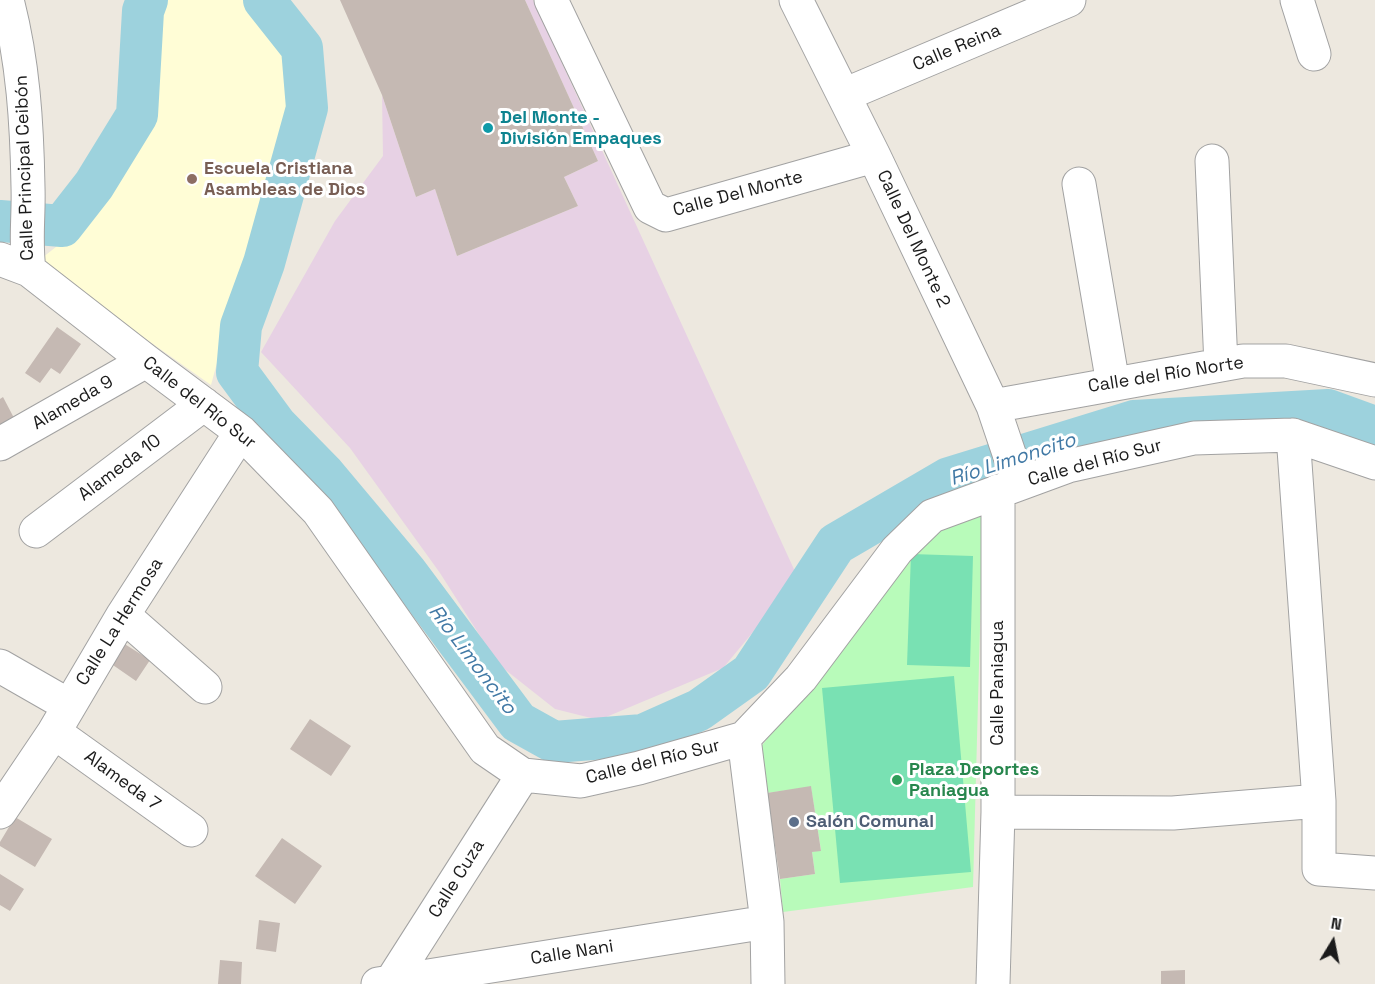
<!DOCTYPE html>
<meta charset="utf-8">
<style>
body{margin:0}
#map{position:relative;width:1375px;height:984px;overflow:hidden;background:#ede8df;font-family:"Space Grotesk",sans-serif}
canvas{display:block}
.north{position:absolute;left:1303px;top:912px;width:60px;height:60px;-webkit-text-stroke:4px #fff;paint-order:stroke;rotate:10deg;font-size:16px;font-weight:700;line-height:24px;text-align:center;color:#1b1b1b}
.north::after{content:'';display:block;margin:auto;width:21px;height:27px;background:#1b1b1b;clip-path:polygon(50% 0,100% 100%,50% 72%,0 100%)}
</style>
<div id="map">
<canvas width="1375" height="984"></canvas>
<div class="north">N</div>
</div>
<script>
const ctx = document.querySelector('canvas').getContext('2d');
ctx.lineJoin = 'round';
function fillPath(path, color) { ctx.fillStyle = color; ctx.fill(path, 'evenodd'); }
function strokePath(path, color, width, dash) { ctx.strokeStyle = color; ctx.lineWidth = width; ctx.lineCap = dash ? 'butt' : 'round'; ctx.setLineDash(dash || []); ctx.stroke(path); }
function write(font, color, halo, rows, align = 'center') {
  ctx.font = font + ' "Space Grotesk",sans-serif'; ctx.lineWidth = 6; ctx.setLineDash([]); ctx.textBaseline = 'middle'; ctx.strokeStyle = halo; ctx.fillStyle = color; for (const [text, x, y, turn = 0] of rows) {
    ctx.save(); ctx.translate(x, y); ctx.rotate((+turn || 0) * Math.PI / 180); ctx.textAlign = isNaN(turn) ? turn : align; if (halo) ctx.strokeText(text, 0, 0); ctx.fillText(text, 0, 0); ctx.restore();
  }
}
fillPath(new Path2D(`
 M525 0H533L798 578 723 668 599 720 555 709 498 664 440 573 350 448 261 352 335 221 383 156 382 95 416 197 435 189 457 256 578 206 564 177 598 161Z`), '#e7d1e4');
fillPath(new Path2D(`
 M160 0H254L295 52 298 111 240 278 211 385 37 262 71 235 149 123 155 31Z`), '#fffdd6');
fillPath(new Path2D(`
 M983 516 973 887 783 912 780 879 815 874 812 852 821 850 811 787 767 793 760 748 854 627 893 568 954 520Z`), '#b8fbba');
fillPath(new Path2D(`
 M911 554 973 556 970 667 907 665Z
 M954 676 971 872 840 883 822 688Z`), '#79e1b3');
strokePath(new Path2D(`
 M264 0 302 48 307 108 264 263 241 326 237 372 276 425 324 474 407 573 518 722 554 742 643 735 699 710 751 673 836 544 949 478 1134 421 1328 410 1375 427
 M0 221 62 226 94 185 137 115 143 11 147 0`), '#9dd2dd', 42);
fillPath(new Path2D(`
 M340 0H525L598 161 564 177 578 206 457 256 435 189 416 197 382 95Z
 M57 327 81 344 60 374 51 368 40 383 25 373Z
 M3 397 14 418 0 426V399Z
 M123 643 150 660 136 681 110 663Z
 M310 719 351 746 331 776 290 749Z
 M811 786 821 851 812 852 815 874 780 879 767 793Z
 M15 817 52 839 35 867 0 846V842Z
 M282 838 322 866 295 904 255 876Z
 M0 874 24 889 10 911 0 905Z
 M259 920 280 923 276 952 256 949Z
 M220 960 242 962 241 984H218Z
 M1185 970V984H1161V971Z`), '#c5b9b3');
const minor = new Path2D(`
 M7 0C23 61 27 124 28 187 29 216 25 240 29 270
 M551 0 650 207 666 215 874 156
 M796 0 874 156 993 406 1019 483
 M1297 0 1314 54
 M844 95 1069 0
 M1212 161 1221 365
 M1079 184 1113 384
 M0 259 29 270 146 361 241 432 318 511 485 749 523 775 581 781 639 768 744 738 801 678 897 550 932 516 1068 466 1194 438 1293 435 1375 463
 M993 406 1243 361H1286L1375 380
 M1293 435 1319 801V869L1375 873
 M0 444 146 361
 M36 531 204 404
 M123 615 205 687
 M0 666 68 705
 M54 732 191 830
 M744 738 767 922 768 984
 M0 812 54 732 123 615 241 432
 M998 812 1173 813 1319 801
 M391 982 523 775
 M378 984 767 922
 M993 984 998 812V491`);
strokePath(minor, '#a2a2a2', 35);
strokePath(minor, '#fff', 33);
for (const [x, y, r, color] of [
 [488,128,6,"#0f9aa8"],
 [192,179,6,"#8d6e63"],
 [897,780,6,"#2e9e5b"],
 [794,822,6,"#5c6f8a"]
]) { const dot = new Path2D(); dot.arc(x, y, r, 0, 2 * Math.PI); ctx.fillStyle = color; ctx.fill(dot); strokePath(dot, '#fff', 2); }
write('18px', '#1b1b1b', '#fff', [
 ["Calle Reina",957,48,-23],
 ["Calle Principal Ceibón",25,168,-92],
 ["Calle Del Monte",738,194,-15],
 ["Calle Del Monte 2",913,239,65],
 ["Calle del Río Norte",1166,375,-9],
 ["Alameda 9",73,403,-30],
 ["Calle del Río Sur",199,403,38],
 ["Calle del Río Sur",1095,463,-15],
 ["Alameda 10",120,468,-37],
 ["Calle La Hermosa",120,622,-58],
 ["Calle Paniagua",998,683,-90],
 ["Calle del Río Sur",653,762,-14],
 ["Alameda 7",122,781,36],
 ["Calle Cuza",457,879,-58],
 ["Calle Nani",572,953,-9]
]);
write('bold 18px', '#0d838f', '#fff', [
 ["Del Monte -",500,118],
 ["División Empaques",500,139]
], 'left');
write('bold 18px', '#785e54', '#fff', [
 ["Escuela Cristiana",204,169],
 ["Asambleas de Dios",204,190]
], 'left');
write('bold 18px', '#27864d', '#fff', [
 ["Plaza Deportes",909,770],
 ["Paniagua",909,791]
], 'left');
write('bold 18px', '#4e5e75', '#fff', [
 ["Salón Comunal",806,822]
], 'left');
write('italic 20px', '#4179a5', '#fff', [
 ["Río Limoncito",1013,460,-18],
 ["Río Limoncito",472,660,53]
]);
</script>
